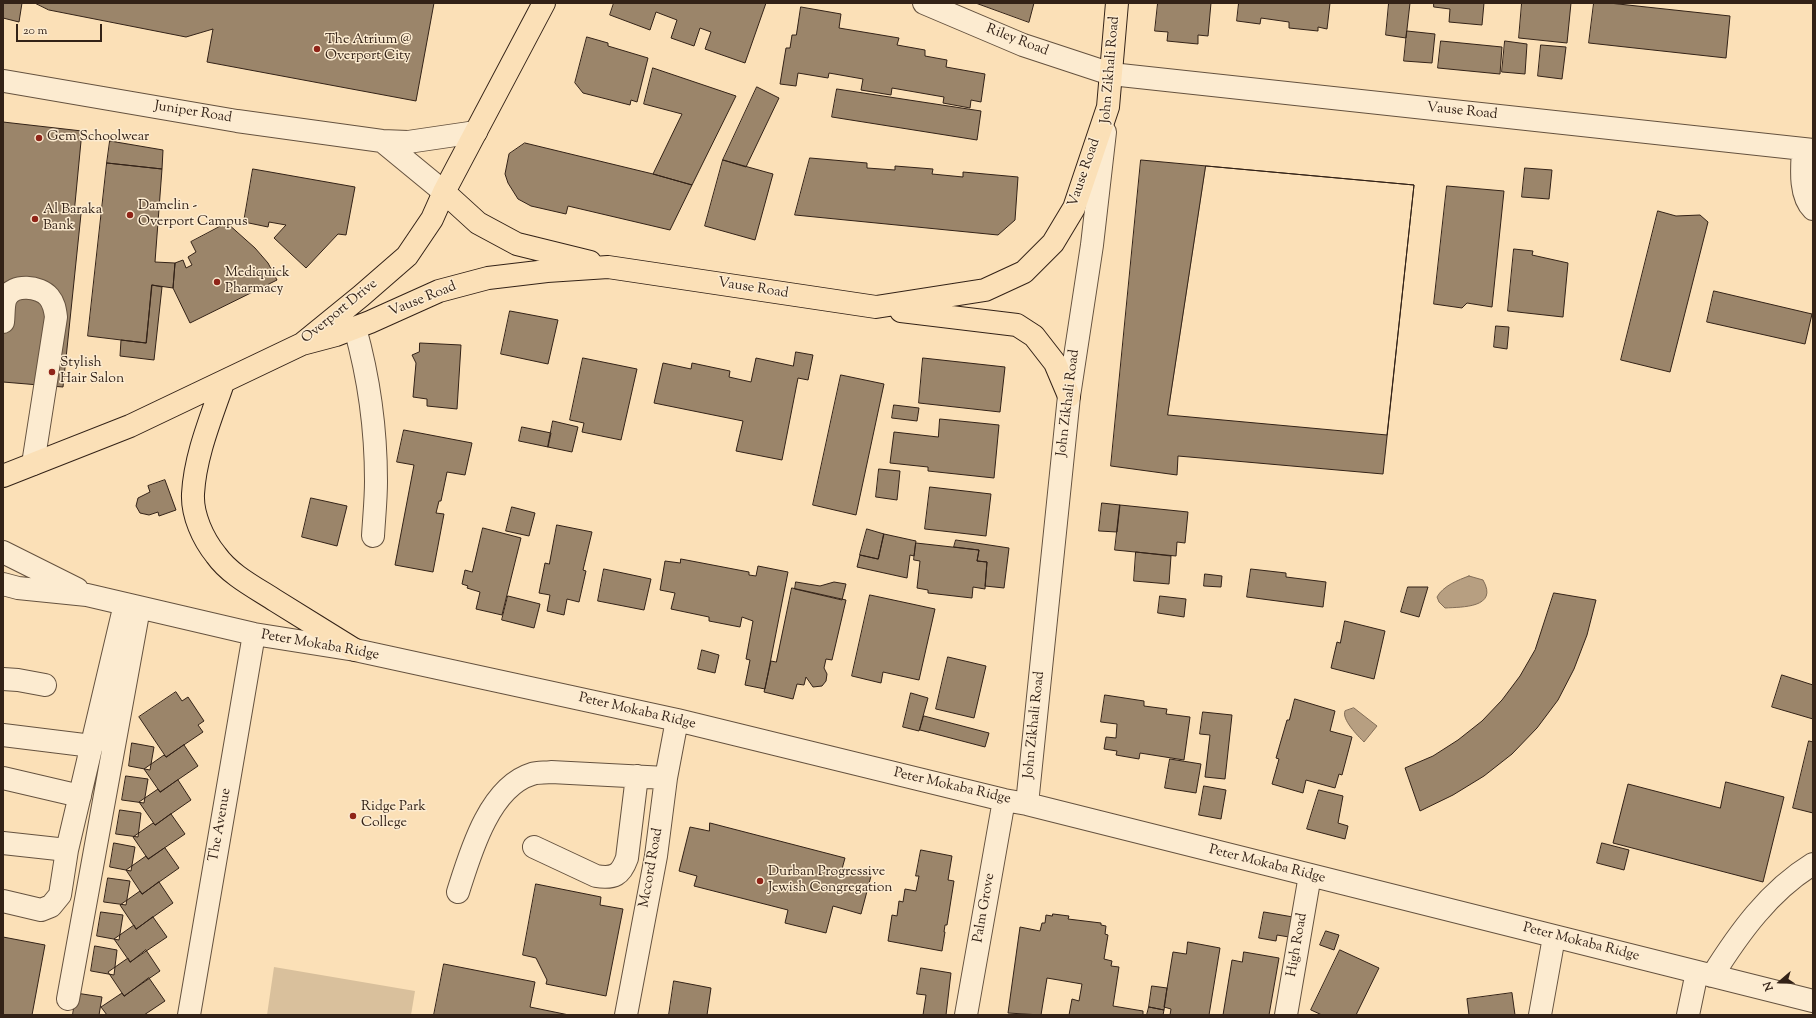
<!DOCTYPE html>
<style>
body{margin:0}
#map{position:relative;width:1816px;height:1018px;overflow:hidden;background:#fbe0b7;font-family:"Sorts Mill Goudy",serif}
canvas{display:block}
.frame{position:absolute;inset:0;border:4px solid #332217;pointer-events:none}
.north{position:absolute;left:1760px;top:962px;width:40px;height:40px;-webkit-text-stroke:3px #fcebd0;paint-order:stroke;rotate:250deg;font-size:11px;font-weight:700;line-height:16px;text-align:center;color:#332217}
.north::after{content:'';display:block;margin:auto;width:14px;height:18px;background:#332217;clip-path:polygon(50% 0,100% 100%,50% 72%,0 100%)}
.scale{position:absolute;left:16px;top:24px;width:86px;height:18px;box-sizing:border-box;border:2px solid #332217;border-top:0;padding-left:5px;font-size:12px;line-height:14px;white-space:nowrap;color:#332217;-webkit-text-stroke:3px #fcebd0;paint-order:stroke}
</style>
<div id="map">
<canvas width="1816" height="1018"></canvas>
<div class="frame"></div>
<div class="north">N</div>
<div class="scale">20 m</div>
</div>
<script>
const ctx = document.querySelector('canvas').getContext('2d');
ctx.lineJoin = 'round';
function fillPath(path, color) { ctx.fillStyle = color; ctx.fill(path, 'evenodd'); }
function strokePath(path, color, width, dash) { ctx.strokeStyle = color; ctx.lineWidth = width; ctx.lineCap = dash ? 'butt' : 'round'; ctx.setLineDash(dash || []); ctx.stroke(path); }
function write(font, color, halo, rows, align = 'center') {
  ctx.font = font + ' "Sorts Mill Goudy",serif'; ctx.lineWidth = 3; ctx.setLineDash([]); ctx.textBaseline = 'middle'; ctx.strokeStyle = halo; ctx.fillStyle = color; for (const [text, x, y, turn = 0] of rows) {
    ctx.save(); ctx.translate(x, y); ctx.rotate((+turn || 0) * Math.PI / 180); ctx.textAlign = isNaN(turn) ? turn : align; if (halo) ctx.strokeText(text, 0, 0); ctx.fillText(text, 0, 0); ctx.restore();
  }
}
fillPath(new Path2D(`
 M274 967 415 991 411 1015H267Z`), '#d9c09c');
const water = new Path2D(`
 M1469 576 1483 580C1499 608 1462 607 1445 608L1439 602 1437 597C1443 586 1458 580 1469 576Z
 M1354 708 1377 726 1364 742C1358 736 1341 719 1345 711Z`);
fillPath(water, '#b79f81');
strokePath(water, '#826d57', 1);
const building = new Path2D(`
 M3 3H22L19 22 3 18Z
 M35 3H434L416 101 207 62 213 29 186 37 49 10Z
 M614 3H766L745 63 705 49 711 32 700 28 694 46 671 38 677 20 656 12 650 30 610 15Z
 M976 3H1034L1029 22Z
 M1158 3H1211L1208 36 1198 35V44L1167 41 1168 32 1155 31Z
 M1239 3H1330L1327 29 1318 27V31L1289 28V22L1261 18 1260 24 1237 21Z
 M1389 3H1410L1406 38 1386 35Z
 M1434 3H1484L1482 25 1449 22 1450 9 1434 7Z
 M1522 3H1571L1567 43 1519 38Z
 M1594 3H1609L1730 16 1726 58 1589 43Z
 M801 7 841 14 839 28 899 38 897 45 925 50V56L947 60 946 67 985 74 981 102 971 100 970 108 943 103 944 97 892 88 891 95 861 90 863 79 829 73 828 78 798 73 796 86 780 84 786 48H790L792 35H796Z
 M1407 31 1435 34 1432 63 1404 61Z
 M587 37 608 43V46L648 58 637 102 631 100 630 105 583 93 575 83Z
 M1441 41 1502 47 1500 74 1438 68Z
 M1505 41 1527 44 1525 74 1502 72Z
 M1541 45 1566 47 1562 79 1538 76Z
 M653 68 736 96 692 185 653 174 682 114 644 104Z
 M757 87 779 98 746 167 723 160Z
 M837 89 981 111 977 140 832 117Z
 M3 122 82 131 74 214H81L63 387 3 382Z
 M110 141 163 150 162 169 107 163Z
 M525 143 653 174 692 185 670 230 568 206 566 214 531 206 518 199 508 183 505 174 509 154Z
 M810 158 867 163V168L895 170V166L933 169 932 174 963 177V172L1018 177 1015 220 998 235 795 215Z
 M723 160 773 174 755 240 705 226Z
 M1141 160 1414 185 1383 474 1178 456 1177 475 1111 466Z
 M107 163 162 169 155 262 175 263 173 288 152 285 146 343 88 336Z
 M1206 166 1414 185 1387 435 1168 415Z
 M1525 168 1552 170 1549 199 1522 197Z
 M253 169 355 187 346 235 338 234 306 268 274 238 286 225 269 222 268 227 244 222Z
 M1447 186 1504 191 1492 307 1467 303 1462 308 1434 304Z
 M1658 211 1676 216 1700 215 1708 222 1670 372 1621 360Z
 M227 223 255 248 268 263 277 280 190 323 173 288 175 263 183 260 186 268 192 265 188 257 196 252 191 242Z
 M1514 249 1533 251 1532 255 1568 263 1563 317 1508 311Z
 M152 285 162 287 154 360 120 356 121 340 146 343Z
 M1714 291 1812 314 1805 344 1707 322Z
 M510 311 558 320 548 364 501 354Z
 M1496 326 1509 327 1507 349 1494 347Z
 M420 343 461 345 457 409 427 406V399L413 397 416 363 412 355 419 352Z
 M796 352 813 355 808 380 798 378 782 460 736 451 743 421 654 403 663 363 691 369 692 363 730 371 729 377 751 382 756 358 793 366Z
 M583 358 637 369 621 440 582 432 584 423 570 420Z
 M923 358 1005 367 1000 412 919 403Z
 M841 375 884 384 856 515 813 505Z
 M894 405 919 408 917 421 892 418Z
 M940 419 999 425 994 478 928 471V467L890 463 894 432 938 437Z
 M553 421 578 427 572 452 548 447Z
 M522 427 551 433 548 447 519 441Z
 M404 430 472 443 465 475 447 472 441 501H439L436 513 444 514 433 572 395 565 414 465 397 462Z
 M879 469 900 471 897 500 876 497Z
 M165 480 176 510 159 516 158 512 149 515 140 513 136 506 138 498 150 492 148 486Z
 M930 487 991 494 986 536 925 529Z
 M311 498 347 506 337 546 302 537Z
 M1102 503 1120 505 1117 532 1099 531Z
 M1120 505 1188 512 1185 543 1177 542 1176 556 1115 550Z
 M512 507 535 513 529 536 506 531Z
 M557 525 592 532 583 570 586 571 579 602 567 599 564 615 547 611 550 595 539 593 545 563 549 564Z
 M483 528 521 538 502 615 476 609 480 592 467 588 468 586 462 584 465 570 472 572Z
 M867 529 884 534 878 559 860 555Z
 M884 534 916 541 914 556 910 555 907 578 857 567 860 555 878 559Z
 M956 540 1009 548 1004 588 985 586 987 562 977 561 979 550 954 547Z
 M916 543 979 550 977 561 987 562 985 589 973 587 972 598 928 593V590L917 588 920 561 914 560Z
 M1136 552 1171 556 1169 584 1134 581Z
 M681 559 749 572V575L756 576 758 566 788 572 765 689 745 685 750 660 746 659 753 621 742 617 740 627 709 621V617L671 609 675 593 660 590 665 561 680 563Z
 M604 569 651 579 644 610 598 601Z
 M1251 569 1286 573V577L1326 582 1323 607 1247 597Z
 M1205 574 1222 576 1221 587 1204 586Z
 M796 582 820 586 834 582 846 584 842 600 795 589Z
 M1408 587H1428L1419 617 1401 612Z
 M792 588 846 600 832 660 826 659 824 668 827 674 826 681 822 686 813 687 806 677 804 685 797 684 793 699 764 692 771 661 776 662Z
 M1554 593 1596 600 1587 635 1574 669 1558 700 1537 728 1512 754 1484 776 1453 795 1420 811 1405 768 1433 756 1458 740 1482 721 1502 700 1520 676 1535 650Z
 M870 595 935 609 919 680 883 672 881 683 852 676Z
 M508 596 540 604 534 628 502 620Z
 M1160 596 1186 599 1184 617 1158 613Z
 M1345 621 1385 631 1374 679 1331 668 1337 642 1340 643Z
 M702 650 719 655 715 673 698 669Z
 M948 657 986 666 974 718 936 709Z
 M1782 675 1813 685V719L1772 707Z
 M176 692 182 701 188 697 204 721 198 725 203 732 166 757 139 717Z
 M911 693 928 698 919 731 903 727Z
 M1105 695 1144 701V706L1167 709 1166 714 1190 717 1184 760 1140 753 1139 759 1116 755 1117 751 1104 749 1106 737 1116 738 1117 724 1101 722Z
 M1295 699 1335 711 1330 731 1352 737 1342 775 1339 774 1335 788 1306 780 1303 793 1272 784 1279 759 1276 758 1287 720H1289Z
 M1203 712 1232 715 1225 779 1205 777 1210 735 1200 734Z
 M924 716 989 733 985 747 920 730Z
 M1809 741 1813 742V813L1793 808Z
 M132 743 154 747 150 770 129 766Z
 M184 745 198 766 160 792 144 769 164 755 166 757Z
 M1170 759 1201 764 1196 793 1165 788Z
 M126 776 148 779 144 803 122 800Z
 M178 780 191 800 155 825 139 802 158 789 160 792Z
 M1726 782 1784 797 1763 882 1613 843 1628 784 1720 808Z
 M1204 786 1226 790 1221 819 1199 815Z
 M1319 790 1343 796 1338 823 1348 826 1345 839 1307 829Z
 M120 810 141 813 138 837 116 834Z
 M171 814 185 834 148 859 133 837 153 823 155 825Z
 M710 823 845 858 842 869 871 876 861 914 833 906 826 933 785 923 788 910 694 886 697 876 679 871 690 827 709 831Z
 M114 843 135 847 131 871 110 867Z
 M1602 843 1629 850 1624 870 1597 863Z
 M165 848 179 868 142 894 126 870 146 856 148 859Z
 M921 850 952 856 948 880 954 881 947 925H945L944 932H945L942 951 888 941 892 915 897 916 899 901 903 902 905 889 916 891 919 876H916Z
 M108 878 130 881 126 905 104 902Z
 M159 882 173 903 136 929 120 905 140 891 142 894Z
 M536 884 601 897 600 905 623 909 606 996 546 984 547 980 536 958 523 955Z
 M101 912 123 915 119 940 97 936Z
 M1264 912 1293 917 1289 937 1277 935 1276 941 1259 938Z
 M1053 914 1069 916 1068 919 1101 923V925L1106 926 1105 934 1108 935 1104 959 1112 961 1111 966 1119 967 1113 1006 1143 1011V1015H1069L1072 999 1079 1001 1082 984 1047 978 1041 1015 1008 1013 1020 927 1040 931 1042 923H1045L1046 915 1052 916Z
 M153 917 167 937 130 962 114 939 134 925 136 929Z
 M1326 931 1339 935 1334 950 1320 945Z
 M3 937 45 945 32 1015H3Z
 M1188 942 1220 948 1209 1015H1170L1171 1009 1164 1007 1173 952 1186 954Z
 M95 946 117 950 114 975 91 971Z
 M146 950 160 971 124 996 108 972 128 958 130 962Z
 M1340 950 1379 968 1356 1015H1322L1311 1010Z
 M1244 952 1279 958 1269 1015H1223L1232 960 1242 962Z
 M444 964 535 982 530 1007 569 1015H434Z
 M921 968 951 973 946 1015H923L926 995 917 994Z
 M149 978 165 1001 144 1015H107L101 1007 122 993 124 996Z
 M674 981 711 988 707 1015H669Z
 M1152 986 1167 988 1164 1010 1149 1007Z
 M76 993 102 997 99 1015H73Z
 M1512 993 1515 1015H1469L1467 999Z
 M1149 1007 1164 1010 1163 1015H1147Z`);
fillPath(building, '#9b856a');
strokePath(building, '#332217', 1);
const minor = new Path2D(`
 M924 3 1023 45 1111 74 1813 150
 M4 81 237 121 382 141 408 142 476 132
 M382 141 444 192
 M1803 149C1802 167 1799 195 1813 209
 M3 322C4 315 3 304 6 298 13 283 40 286 49 297 54 303 55 309 56 317L33 464
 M355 328C369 378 376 429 376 481 376 500 374 518 373 536
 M3 552 77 589
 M3 584 18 588 87 595 254 634 355 650 677 720 1004 800 1027 804 1813 1001
 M3 679 18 680 45 685
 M3 735 92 746
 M3 778 80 796
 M1027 804 1069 396 1092 245 1105 132
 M3 843 67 850
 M534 847 596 876C614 879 621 875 627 858L637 776
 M458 892C470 854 489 787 532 774 538 772 545 773 551 772L666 778
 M3 901 41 910 51 906 60 895 67 850 125 604
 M1712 976C1739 933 1769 891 1813 864
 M68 999 139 608
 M189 1015 254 634
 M626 1015 656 856 666 778 677 720
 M966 1015 1004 800
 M1286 1015 1310 875
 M1540 1015 1554 937
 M1688 1015 1697 972`);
const major = new Path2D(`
 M444 192 478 223 517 244 590 262
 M901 311 1017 325 1034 336 1055 363 1069 396
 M302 344 336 335 370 322 439 291 488 278 547 271 608 267 876 307 985 290 1024 272 1053 243 1074 208 1108 107 1117 3
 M223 383C211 418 195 456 193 494 192 515 203 539 216 555 230 575 256 588 276 601 302 617 329 634 355 650
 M3 476 130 426 302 344 361 296 407 256 432 219 444 192 544 3`);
strokePath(minor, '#65523f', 24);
strokePath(major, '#332217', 24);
strokePath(minor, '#fcebd0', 22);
strokePath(major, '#fbe0b7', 22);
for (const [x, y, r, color] of [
 [317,49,4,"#8f2418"],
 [39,138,4,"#8f2418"],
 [130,215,4,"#8f2418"],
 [35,219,4,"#8f2418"],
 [217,282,4,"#8f2418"],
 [52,372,4,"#8f2418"],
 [353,816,4,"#8f2418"],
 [760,881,4,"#8f2418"]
]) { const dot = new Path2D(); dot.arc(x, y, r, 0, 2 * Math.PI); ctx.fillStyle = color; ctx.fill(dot); strokePath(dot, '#fcebd0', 1.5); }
write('14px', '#332217', '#fcebd0', [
 ["The Atrium @",325,41],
 ["Overport City",325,57],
 ["Gem Schoolwear",47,138],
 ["Damelin -",138,207],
 ["Overport Campus",138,223],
 ["Al Baraka",43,211],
 ["Bank",43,227],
 ["Mediquick",225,274],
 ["Pharmacy",225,290],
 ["Stylish",60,364],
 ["Hair Salon",60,380],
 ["Ridge Park",361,808],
 ["College",361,824],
 ["Durban Progressive",768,873],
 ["Jewish Congregation",768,889]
], 'left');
write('14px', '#332217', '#fcebd0', [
 ["Riley Road",1017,41,21],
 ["John Zikhali Road",1111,70,-85],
 ["Vause Road",1462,112,6],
 ["Juniper Road",193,113,9],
 ["Vause Road",1085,173,-71],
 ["Vause Road",753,289,9],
 ["Vause Road",423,300,-22],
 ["Overport Drive",340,312,-39],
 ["John Zikhali Road",1069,403,-83],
 ["Peter Mokaba Ridge",320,646,10],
 ["Peter Mokaba Ridge",637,712,13],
 ["John Zikhali Road",1035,725,-84],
 ["Peter Mokaba Ridge",952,787,13],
 ["The Avenue",221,825,-80],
 ["Peter Mokaba Ridge",1267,865,14],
 ["Mccord Road",652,868,-80],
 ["Palm Grove",985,908,-80],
 ["Peter Mokaba Ridge",1581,943,14],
 ["High Road",1298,945,-80]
]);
</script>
